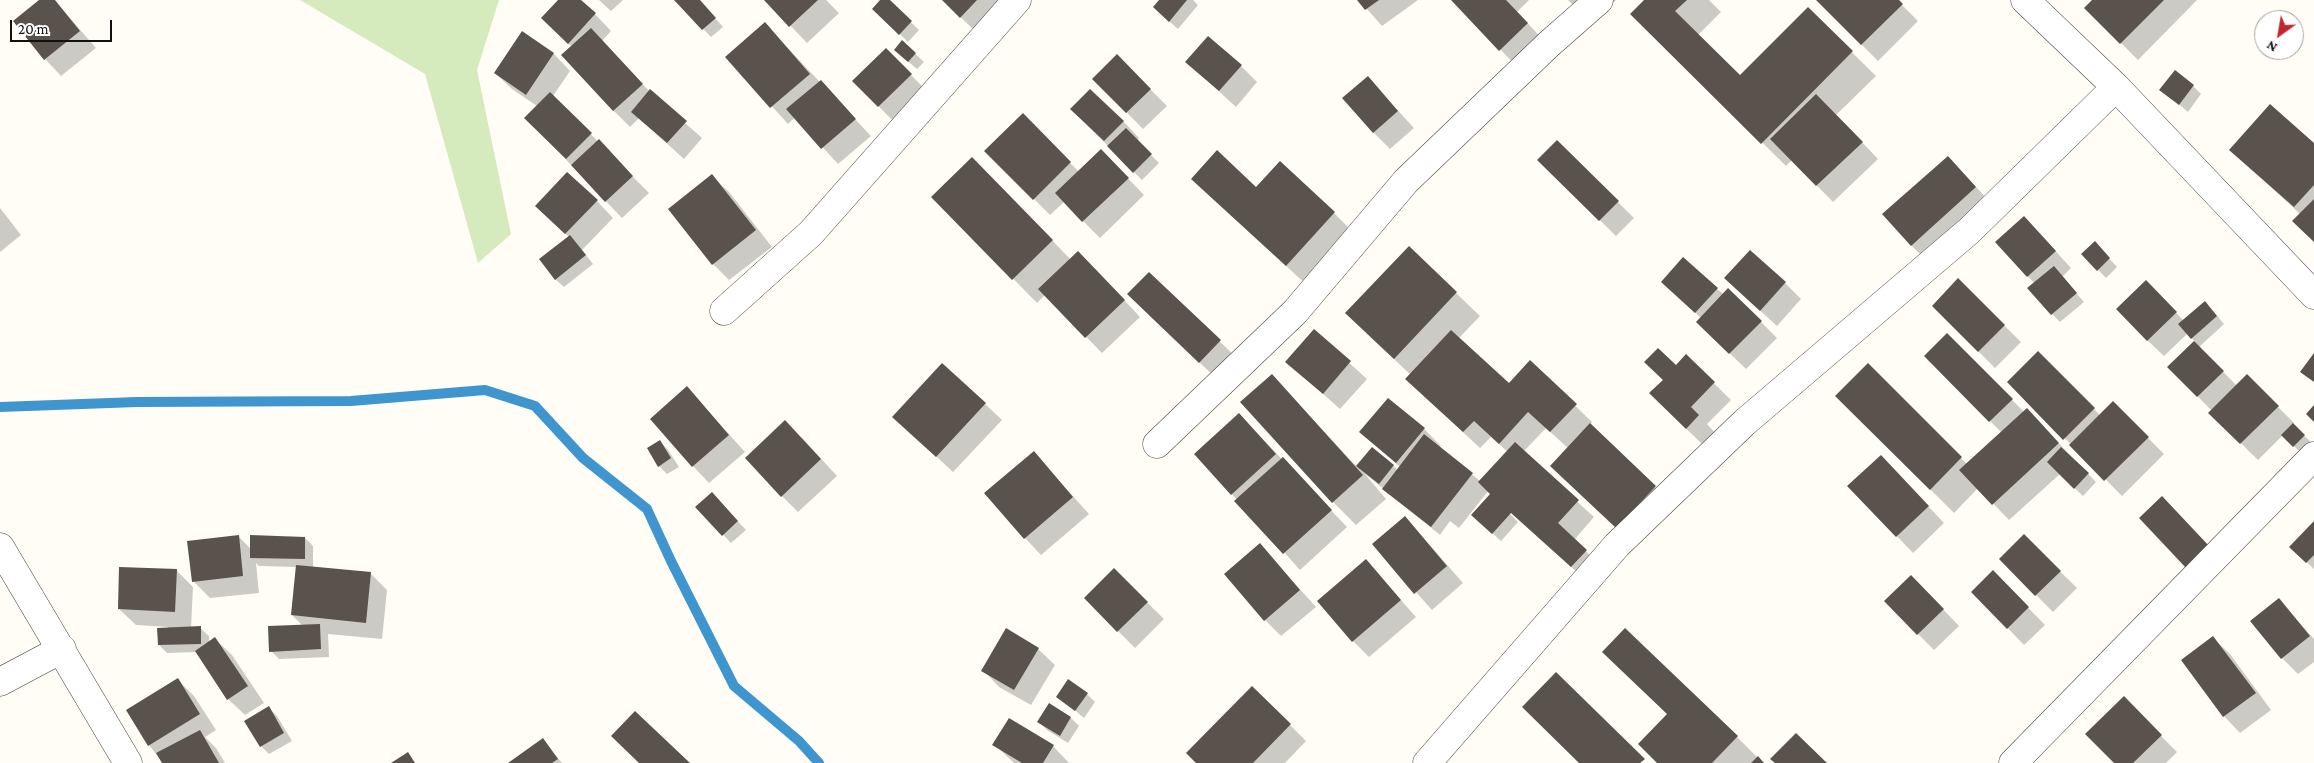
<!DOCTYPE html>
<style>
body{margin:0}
#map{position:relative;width:2314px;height:763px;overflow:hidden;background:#fffdf5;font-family:"Crimson Pro",serif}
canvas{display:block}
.north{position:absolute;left:2254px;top:10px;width:50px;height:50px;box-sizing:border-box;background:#fff;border:1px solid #a0a0a0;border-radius:50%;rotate:212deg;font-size:14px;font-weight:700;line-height:20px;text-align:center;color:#111}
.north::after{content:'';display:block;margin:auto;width:18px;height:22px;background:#c4262e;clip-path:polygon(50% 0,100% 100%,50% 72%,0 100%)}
.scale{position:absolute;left:10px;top:20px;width:102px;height:22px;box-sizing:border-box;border:2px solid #111;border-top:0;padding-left:6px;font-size:15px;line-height:18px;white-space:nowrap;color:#111;-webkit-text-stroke:4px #fff;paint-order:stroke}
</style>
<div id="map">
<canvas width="2314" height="763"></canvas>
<div class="north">N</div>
<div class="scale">20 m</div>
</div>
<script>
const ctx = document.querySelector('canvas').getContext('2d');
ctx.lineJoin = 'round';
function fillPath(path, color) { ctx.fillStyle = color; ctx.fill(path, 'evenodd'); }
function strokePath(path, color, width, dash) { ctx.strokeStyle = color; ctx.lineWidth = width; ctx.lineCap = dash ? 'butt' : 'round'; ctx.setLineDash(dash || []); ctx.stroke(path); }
fillPath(new Path2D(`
 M300 0H499L477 70 511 234 478 263 425 74Z`), '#d5ebbd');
fillPath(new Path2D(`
 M41 0H54L96 48 61 76 45 59Z
 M560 0H579L595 14 611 31 602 41 650 92 702 138 684 159 639 118 630 127 613 110 572 47 559 35Z
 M599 0H623L611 11Z
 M676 0H699L723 27 711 37Z
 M766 0H826L839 13 807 43Z
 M882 0H888L919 30 908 42 874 9Z
 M943 0H1009L977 33Z
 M1161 0H1193L1198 5 1178 29 1163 16Z
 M1359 0H1418L1382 26Z
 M1453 0H1529L1517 12 1550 47 1523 73Z
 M1568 0H1616L1593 24Z
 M1646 0H1709L1721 12 1698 35 1740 77 1808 9 1876 76 1836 115 1878 159 1833 202 1792 160 1786 166 1632 14Z
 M1817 0H1897L1918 21 1878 61Z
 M2094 0H2197L2138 60 2086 8Z
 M765 24 871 136 838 164 795 117 788 124 727 57Z
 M522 33 554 54 570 71 553 96 649 193 622 218 526 118 537 106 512 89 495 73Z
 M903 42 924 62 917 69 904 58Z
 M886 50 927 91 895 123 854 81Z
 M1117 56 1167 106 1143 129 1094 79Z
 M1187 62 1241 66 1257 82 1236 107Z
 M1368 78 1414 128 1390 149 1373 132Z
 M2193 86 2201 94 2188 112 2161 89Z
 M1023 115 1079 172 1117 167 1144 195 1100 238 1064 202 1050 215 986 151Z
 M1123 121 1139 138 1137 141 1159 163 1142 180 1088 126Z
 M1557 142 1634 218 1616 236 1539 160Z
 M2314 145V240L2300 214 2231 150Z
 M1964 174 1992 204 1928 262 1911 245Z
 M712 176 729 192 772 247 729 280 713 264Z
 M1192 179 1256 188 1334 213 1357 236 1310 288Z
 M996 182 1071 260 1095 269 1140 317 1102 353 1045 295 1037 303 933 197Z
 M597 201 613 218 582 250 593 264 564 287 555 279 569 237 553 222Z
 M0 208 21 235 0 252Z
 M2040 234 2071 268 2062 277 2084 302 2060 322 2052 314 2034 283 1997 242Z
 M2095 243 2117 267 2106 278 2083 254Z
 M1409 248 1480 316 1459 338 1509 385 1530 362 1592 422 1590 425 1671 503 1633 543 1568 448 1546 428 1523 452 1594 517 1574 540 1595 560 1580 575 1489 490 1459 528 1450 521 1440 535 1364 473 1386 499 1356 525 1333 502 1272 376 1357 467 1372 449 1398 470 1400 467 1361 432 1388 399 1424 429 1441 446 1439 447 1480 481 1508 452 1491 437 1480 448 1424 396 1411 375 1370 337Z
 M1149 274 1237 358 1216 378 1145 311Z
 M1958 280 2021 342 1995 368 1933 306Z
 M1662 282 1717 289 1761 322 1777 338 1746 369 1714 338 1701 318Z
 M1785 283 1801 299 1777 326 1742 294Z
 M2162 298 2184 321 2213 311 2224 324 2199 347 2237 386 2247 376 2294 423 2293 425 2313 444 2302 454 2283 435 2258 460 2210 413 2212 411 2169 367 2195 342 2188 333 2164 356 2147 340Z
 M1314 331 1367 379 1340 409 1287 362Z
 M1947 334 2024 412 2043 427 2096 482 2083 496 2060 474 2009 520 1978 488 1954 513 1837 396 1868 365 1967 464 2002 433 1926 356Z
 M2038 353 2101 416 2113 403 2164 454 2122 496 2009 382Z
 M1686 356 1731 400 1707 424 1715 433 1703 445 1667 410 1676 367Z
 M687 388 745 452 709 483 693 466Z
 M985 404 1002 420 953 472 911 433Z
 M1255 431 1347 527 1300 570 1196 454Z
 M802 438 837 476 798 512 782 496Z
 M660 441 668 450 679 467 667 474 659 466Z
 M1034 453 1089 514 1041 555 1025 538Z
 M1897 473 1944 523 1913 553 1849 486Z
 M720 502 746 530 731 543 697 507Z
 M1510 514 1518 522 1501 541 1481 523Z
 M1405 517 1463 583 1432 610 1373 544Z
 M2314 523V569L2291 547Z
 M2024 536 2077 588 2053 612 2000 559Z
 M239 537 251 549 305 538 313 546V568L371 574 387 590 382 639 328 634 329 657 279 659 271 651 303 626 292 615 297 567 259 566 256 563 259 593 210 598 193 581Z
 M1260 545 1316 607 1281 636 1265 620Z
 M1366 561 1416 617 1369 657 1353 641Z
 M176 570 193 587 191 628H200L209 636V643L215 639 232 655 264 703 245 715 228 699 197 652 167 653 159 645 168 627 136 625 119 609Z
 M1114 570 1164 619 1135 648 1085 598Z
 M1993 572 2045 625 2024 645 1973 592Z
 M1911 576 1959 626 1934 650 1885 601Z
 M2279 600 2314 639V662L2298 674 2282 658Z
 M1625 629 1737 737 1763 763H1659L1668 715Z
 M2213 638 2230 654 2271 710 2240 733 2224 716Z
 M1038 649 1055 665 1031 705 999 687 983 670Z
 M178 680 194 696 216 730 205 737 216 748 225 763H163L149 745Z
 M1087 694 1095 702 1084 718 1058 696Z
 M2123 698 2177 752 2166 763H2115Z
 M1050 705 1071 718 1079 726 1068 743 1047 730 1039 722Z
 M269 708 277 716 292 741 269 754 261 746Z
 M1290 725 1306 741 1285 763H1198Z
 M543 740 562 763H512Z
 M994 744 1053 746 1069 763H1014Z`), '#0003');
strokePath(new Path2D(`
 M0 407 137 402 351 401 485 390 535 406 583 458 647 509 671 561 734 686 799 741 819 763`), '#3f96cf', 10);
fillPath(new Path2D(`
 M39 0H55L80 31 44 60 13 21Z
 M558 0H581L596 13 568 44 541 18Z
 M674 0H700L716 18 702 30Z
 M764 0H818L789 27Z
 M880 0H890L912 21 899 35 872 9Z
 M942 0H977L960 18Z
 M1159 0H1187L1169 22 1153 7Z
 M1357 0H1379L1365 10Z
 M1451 0H1506L1528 23 1499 51Z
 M1644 0H1687L1675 11 1740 75 1808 7 1853 51 1761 144 1630 14Z
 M1816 0H1899L1903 4 1861 45Z
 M2092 0H2164L2120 44 2084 8Z
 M765 22 810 74 770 108 725 57Z
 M591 28 643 84 613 111 561 55Z
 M522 31 554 53 526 95 494 73Z
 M1208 36 1242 65 1219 91 1185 62Z
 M902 40 916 53 908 62 894 50Z
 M886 48 912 74 878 107 852 81Z
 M1117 54 1151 89 1126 113 1092 79Z
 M2175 70 2194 85 2179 105 2159 90Z
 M1368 76 1398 111 1373 133 1342 98Z
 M821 80 856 119 821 149 786 109Z
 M650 89 687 121 667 143 631 112Z
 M1090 89 1124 121 1104 141 1070 109Z
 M550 92 592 133 566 159 524 118Z
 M1816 94 1863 142 1816 186 1770 139Z
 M2270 104 2314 143V185L2294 207 2229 150Z
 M1023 113 1071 162 1033 200 984 151Z
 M1126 128 1152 154 1133 173 1107 146Z
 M599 139 633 176 605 202 571 165Z
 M1557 140 1619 201 1599 221 1537 160Z
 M1101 149 1129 178 1082 222 1055 193Z
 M1217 150 1256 187 1280 161 1335 212 1286 266 1191 179Z
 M1948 156 1976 187 1911 246 1882 214Z
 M972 157 1053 240 1012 280 931 197Z
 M567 172 598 200 565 234 535 206Z
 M712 174 756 230 712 265 668 209Z
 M2314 199V242L2292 221Z
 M2024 216 2056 251 2027 277 1995 242Z
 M570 235 586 255 555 280 539 259Z
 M2095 241 2110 258 2097 271 2081 254Z
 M1409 246 1457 292 1394 359 1345 313Z
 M1750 250 1786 282 1760 311 1724 278Z
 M1078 251 1125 300 1085 338 1038 289Z
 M1683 257 1718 288 1695 313 1661 282Z
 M2054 266 2077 293 2051 315 2027 288Z
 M1149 272 1221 340 1199 363 1127 294Z
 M1958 278 2005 325 1978 352 1932 306Z
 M2146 280 2177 312 2147 341 2116 309Z
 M1728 288 1762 321 1729 354 1696 322Z
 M2205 301 2217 316 2191 339 2178 324Z
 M1314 329 1351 361 1323 394 1285 362Z
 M1451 330 1509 383 1530 360 1577 404 1550 432 1528 412 1499 444 1474 421 1463 432 1405 379Z
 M1947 333 2013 399 1989 422 1924 356Z
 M2194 341 2224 371 2197 397 2167 367Z
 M1658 348 1676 365 1686 354 1715 382 1691 407 1699 415 1686 429 1649 393 1663 380 1644 362Z
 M2038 351 2095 408 2063 440 2007 382Z
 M2314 353V382L2300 372Z
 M942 363 986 403 936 457 892 417Z
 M1868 363 1962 457 1930 490 1835 396Z
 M1272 374 1363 475 1332 503 1240 402Z
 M2247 374 2279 406 2240 444 2208 413Z
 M687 386 729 435 692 467 650 419Z
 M1388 398 1425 428 1396 463 1359 432Z
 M2113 401 2149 437 2104 481 2069 445Z
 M2314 405V422L2306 414Z
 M2027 408 2059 443 1992 505 1959 470Z
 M1239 413 1276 454 1231 495 1194 454Z
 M785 420 821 459 781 497 745 458Z
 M1590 423 1656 486 1616 528 1550 466Z
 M2293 423 2305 435 2293 447 2281 435Z
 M1424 434 1473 473 1431 527 1382 489Z
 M660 440 671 458 658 467 647 448Z
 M1515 442 1579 500 1558 523 1587 550 1571 567 1511 513 1492 534 1471 515 1490 494 1478 482Z
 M1372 447 1394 465 1379 484 1356 466Z
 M2061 447 2089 473 2074 489 2047 462Z
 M1034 451 1073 497 1024 539 984 493Z
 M1881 455 1929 506 1896 537 1847 486Z
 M1283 457 1332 510 1283 554 1234 501Z
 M712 492 738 521 722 536 695 507Z
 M2162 496 2210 547 2187 569 2139 518Z
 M1405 516 1447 566 1414 594 1372 544Z
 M2314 521V555L2306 563 2289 547Z
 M2024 534 2061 571 2035 596 1999 559Z
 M239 535 243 576 192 582 187 541Z
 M250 535 305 537V559L250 558Z
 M1260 543 1300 590 1264 621 1224 574Z
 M1366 559 1401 600 1352 642 1317 601Z
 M296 565 371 572 366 623 291 615Z
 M119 567 177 569 175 612 118 609Z
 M1114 568 1148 602 1117 632 1084 598Z
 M1993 570 2029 607 2007 629 1971 592Z
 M1911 575 1944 609 1917 635 1884 601Z
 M2279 598 2310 636 2281 659 2250 621Z
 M320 624 321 649 269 652 268 626Z
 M201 626V644L158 645 157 628Z
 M1006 628 1039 648 1014 690 981 671Z
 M1625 628 1738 736 1712 763H1657L1638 744 1667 714 1602 652Z
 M2213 636 2256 693 2223 717 2181 660Z
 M215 637 248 686 227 700 195 651Z
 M1556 672 1645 759 1640 763H1579L1522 707Z
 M178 678 200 714 148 746 126 710Z
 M1068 679 1088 693 1075 711 1056 697Z
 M1252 686 1291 724 1253 763H1196L1186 753Z
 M2124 696 2162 735 2133 763H2114L2085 734Z
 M1049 703 1071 717 1060 736 1037 722Z
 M269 706 284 733 260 747 244 721Z
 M635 711 690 763H639L611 736Z
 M1009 718 1054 745 1043 763H1022L992 745Z
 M200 730 219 763H162L156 753Z
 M1796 733 1827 763H1775L1770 759Z
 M543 738 558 759 552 763H508Z
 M408 752 415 763H391Z
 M1758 756 1764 763H1751Z`), '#5a524d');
const minor = new Path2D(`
 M2025 0 2116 87 2314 295
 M724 311 811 233 1017 0
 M1157 444 1295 312 1406 181 1549 44 1599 0
 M0 547 128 763
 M0 682 62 649
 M1427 763 1617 545 1745 422 1969 231 2116 87
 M2013 763 2314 456`);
strokePath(minor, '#444', 29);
strokePath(minor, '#fff', 28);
</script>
